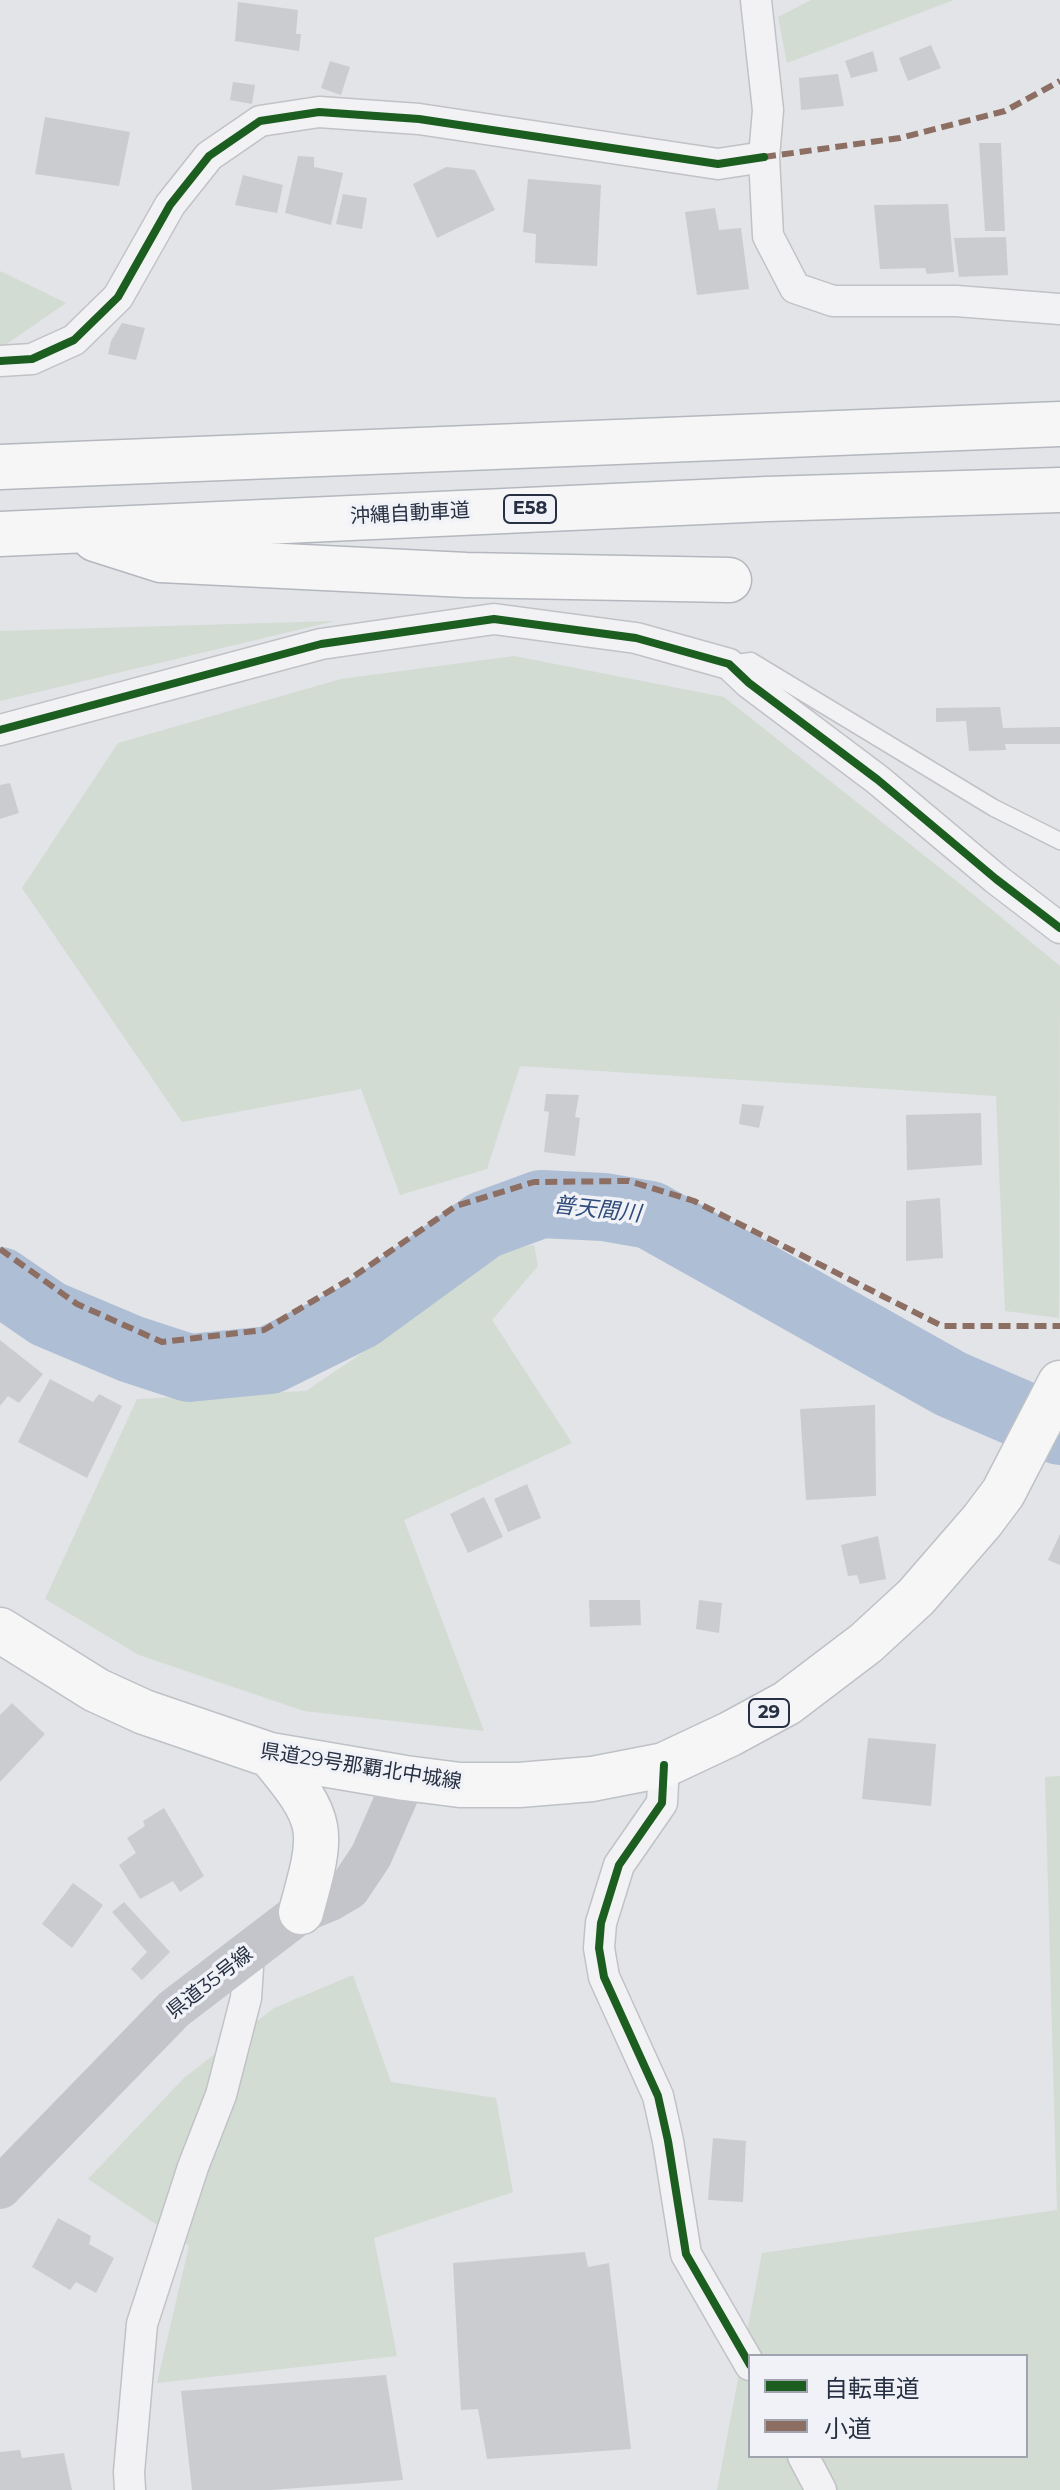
<!DOCTYPE html>
<meta charset="utf-8">
<style>
body{margin:0}
#map{position:relative;width:1060px;height:2490px;overflow:hidden;background:#e2e4e8;font-family:Montserrat,"Noto Sans JP",sans-serif}
canvas{display:block}
.legend{position:absolute;left:748px;top:2354px;width:280px;height:104px;box-sizing:border-box;background:#f0f2f7;border:2px solid #a0a4af;margin:0;padding:10px 14px;list-style:none;font-size:24px;color:#273043}
.legend li{display:flex;align-items:center;gap:16px;height:40px}
.legend b{width:40px;border:2px solid #a0a4af}
</style>
<div id="map">
<canvas width="1060" height="2490"></canvas>
<ul class="legend">
<li><b style="height:10px;background:#1b5e20"></b>自転車道</li>
<li><b style="height:10px;background:#8d6e63"></b>小道</li>
</ul>
</div>
<script>
const ctx = document.querySelector('canvas').getContext('2d');
ctx.lineJoin = 'round';
function fillPath(path, color) { ctx.fillStyle = color; ctx.fill(path, 'evenodd'); }
function strokePath(path, color, width, dash) { ctx.strokeStyle = color; ctx.lineWidth = width; ctx.lineCap = dash ? 'butt' : 'round'; ctx.setLineDash(dash || []); ctx.stroke(path); }
function write(font, color, halo, rows, align = 'center') {
  ctx.font = font + ' Montserrat,"Noto Sans JP",sans-serif'; ctx.lineWidth = 7; ctx.setLineDash([]); ctx.textBaseline = 'middle'; ctx.strokeStyle = halo; ctx.fillStyle = color; for (const [text, x, y, turn = 0] of rows) {
    ctx.save(); ctx.translate(x, y); ctx.rotate((+turn || 0) * Math.PI / 180); ctx.textAlign = isNaN(turn) ? turn : align; if (halo) ctx.strokeText(text, 0, 0); ctx.fillText(text, 0, 0); ctx.restore();
  }
}
fillPath(new Path2D(`
 M811 0H954L787 63 778 17Z
 M0 271 66 303 1 348H0Z
 M335 621 0 701V631Z
 M514 656 724 697 974 895 1060 966 1059 1318 1005 1311 996 1096 520 1066 487 1169 400 1195 361 1089 182 1122 22 888 118 743 341 679Z
 M534 1245 538 1266 492 1320 572 1443 404 1520 484 1731 304 1711 139 1655 45 1599 137 1399 306 1391 408 1322 498 1252Z
 M1060 1776V2490H717L762 2253 1057 2210 1045 1777ZM750 2356H1026V2456H750Z
 M353 1975 391 2082 496 2098 513 2192 374 2238 397 2356 157 2383 189 2246 88 2179 184 2078 274 2008Z`), '#d2dcd2');
strokePath(new Path2D(`
 M0 1281 48 1314 131 1349 189 1368 270 1360 359 1316 484 1225 541 1204 604 1207 650 1215 951 1384 1060 1431`), '#aebed5', 68);
fillPath(new Path2D(`
 M238 2 298 10 296 34H301L299 51 235 41Z
 M931 45 941 68 908 81 899 58Z
 M873 51 878 71 851 78 845 61Z
 M330 61 350 67 341 95 321 88Z
 M838 74 844 106 801 110 799 78Z
 M233 82 255 85 252 104 230 100Z
 M45 117 130 132 119 186 35 174Z
 M979 143H1001L1005 231H985Z
 M298 156 314 157V167L343 173 331 225 285 213Z
 M446 167 475 170 495 210 437 238 413 184Z
 M243 175 283 185 277 213 235 205Z
 M528 179 601 185 597 266 535 263 536 234 523 232Z
 M343 194 367 198 362 229 336 224Z
 M948 204 954 272 927 274 925 268 880 269 874 205Z
 M715 208 719 230 741 228 749 289 697 295 685 212Z
 M1006 237 1008 275 959 277 954 238Z
 M122 323 145 328 136 360 108 354 111 341Z
 M1000 707 1003 728 1060 727V744H1005L1006 750 969 751 966 721 936 722V708Z
 M10 783 19 813 0 819V785Z
 M546 1094 579 1095 575 1117 580 1118 575 1156 544 1152 549 1112 544 1111Z
 M742 1104 764 1106 759 1128 739 1124Z
 M981 1113 982 1165 907 1170 906 1115Z
 M940 1198 943 1258 906 1261V1201Z
 M0 1340 43 1374 19 1403 8 1396 0 1406Z
 M50 1379 93 1402 99 1394 122 1406 87 1478 18 1442Z
 M875 1405 876 1496 806 1500 800 1409Z
 M527 1484 541 1518 508 1532 494 1499Z
 M484 1497 503 1537 468 1553 450 1514Z
 M1060 1534V1565L1048 1560Z
 M878 1536 886 1579 860 1584 857 1575 848 1576 841 1545Z
 M589 1600H640L641 1625 590 1627Z
 M699 1600 722 1603 719 1633 696 1629Z
 M12 1703 45 1734 0 1782V1715Z
 M868 1738 936 1744 931 1806 862 1799Z
 M164 1808 204 1876 180 1892 173 1881 140 1899 119 1865 136 1853 127 1838 145 1826 143 1821Z
 M73 1883 103 1905 72 1948 42 1924Z
 M124 1902 170 1952 142 1980 131 1969 147 1952 112 1912Z
 M713 2138 746 2141 743 2202 708 2200Z
 M58 2218 91 2236 89 2244 114 2258 96 2293 76 2282 70 2290 32 2267Z
 M585 2252 588 2267 609 2263 631 2449 487 2459 478 2409 461 2410 453 2263Z
 M386 2375 403 2480 271 2490H192L181 2391Z
 M20 2450 22 2458 64 2453 72 2490H0V2452Z`), '#cbccd0');
const lane = new Path2D(`
 M729 664 751 661 994 808 1060 841`);
const street = new Path2D(`
 M756 0 768 110 764 157 768 236 795 288 833 301H956L1060 309
 M0 361 32 359 74 340 118 297 170 205 209 156 260 121 319 112 419 119 718 164 764 157
 M0 730 321 644 494 619 636 638 729 664 749 683 878 780 996 879 1060 928
 M664 1765 662 1803 619 1865 601 1923 599 1948 604 1977 658 2096 668 2141 686 2254 750 2365
 M803 2456 821 2490
 M130 2490 129 2472 142 2324 193 2167 221 2095 246 1998 249 1952`);
const primary = new Path2D(`
 M0 1630 96 1690 144 1712 270 1755 405 1778 460 1785H519L592 1779 664 1765 730 1734 787 1703 866 1643 916 1597 982 1521 1003 1493 1060 1383
 M270 1755C326 1822 324 1829 301 1912`);
const highway = new Path2D(`
 M0 467 1060 424
 M0 534 767 499 1060 490
 M95 539 161 560 466 575 729 580`);
strokePath(lane, '#c0c2c6', 19);
strokePath(street, '#c0c2c6', 33);
strokePath(primary, '#bec1c6', 47);
strokePath(highway, '#b4b7bd', 47);
strokePath(lane, '#f2f2f4', 16);
strokePath(street, '#f2f2f4', 30);
strokePath(new Path2D(`
 M0 2188 174 2009 301 1912 330 1900 349 1889 371 1856 405 1778`), '#c3c5ca', 42);
strokePath(primary, '#f6f6f7', 44);
strokePath(highway, '#f6f6f7', 44);
strokePath(new Path2D(`
 M764 157 900 138 1005 111 1060 81
 M0 1249 77 1304 162 1342 264 1330 350 1279 456 1206 534 1182 629 1181 694 1201 942 1326H1060`), '#8d6e63', 6, [12, 6]);
strokePath(new Path2D(`
 M0 361 32 359 74 340 118 297 170 205 209 156 260 121 319 112 419 119 718 164 764 157
 M0 730 321 644 494 619 636 638 729 664 749 683 878 780 996 879 1060 928
 M664 1765 662 1803 619 1865 601 1923 599 1948 604 1977 658 2096 668 2141 686 2254 750 2365`), '#1b5e20', 8);
for (const [x, y, w] of [
 [530,509,52],
 [769,1713,40]
]) { const box = new Path2D(); box.roundRect(x - w / 2, y - 14, w, 28, 6); ctx.fillStyle = '#f0f2f7'; ctx.fill(box); strokePath(box, '#273043', 2); }
write('bold 18px', '#273043', null, [
 ["E58",530,509],
 ["29",769,1713]
]);
write('20px', '#273043', '#f0f2f7', [
 ["沖縄自動車道",410,514,-3],
 ["県道29号那覇北中城線",361,1767,9],
 ["県道35号線",210,1983,-38]
]);
write('italic 22px', '#2e4b7b', '#f0f2f7', [
 ["普天間川",597,1210,6]
]);
</script>
